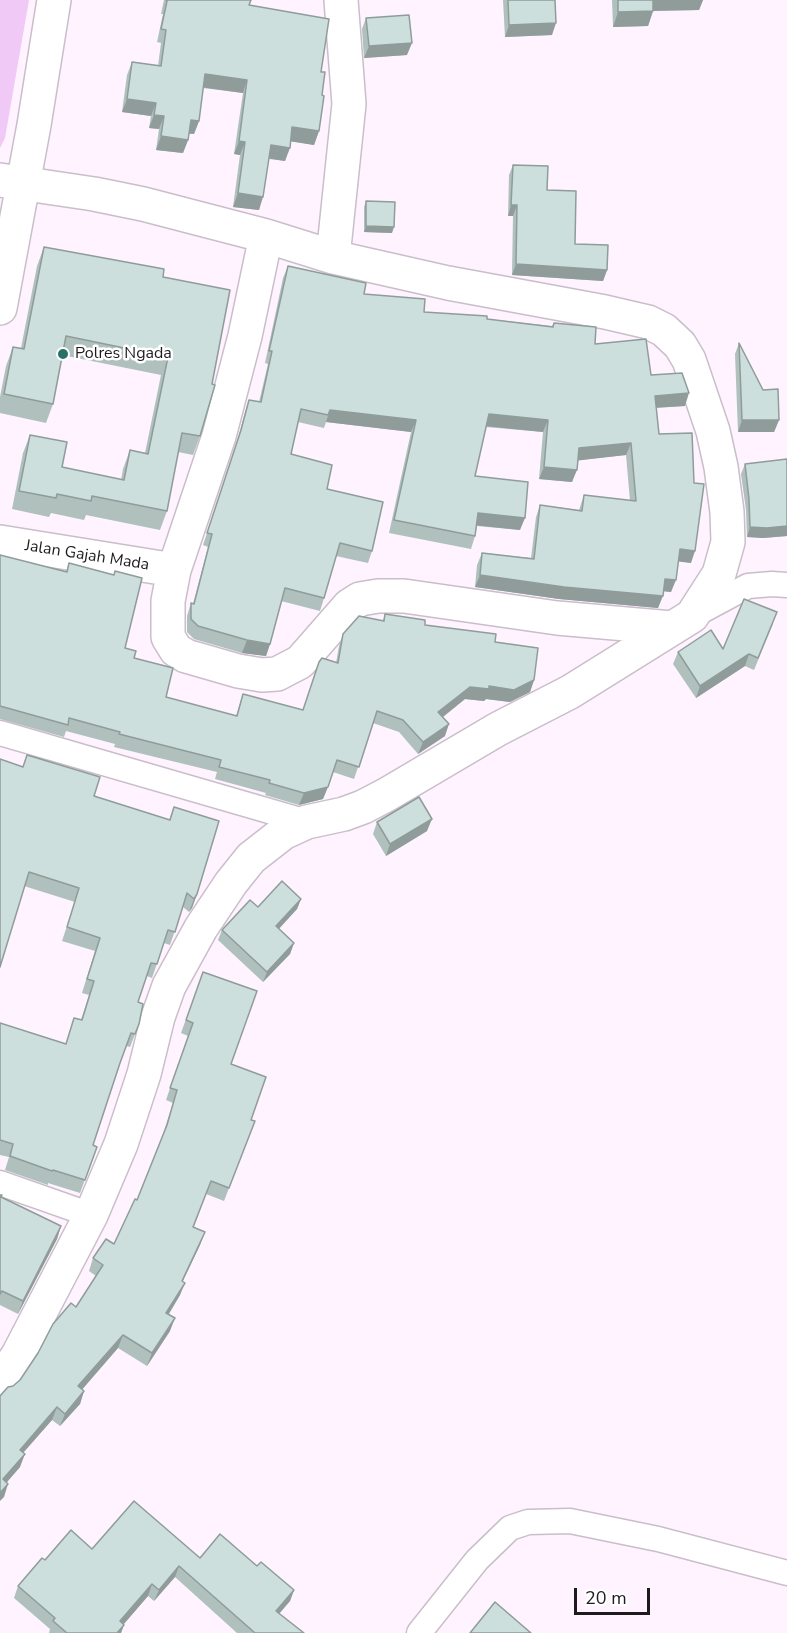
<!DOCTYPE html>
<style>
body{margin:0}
#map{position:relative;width:787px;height:1633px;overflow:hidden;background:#fef3ff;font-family:"Nunito Sans",sans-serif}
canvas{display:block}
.scale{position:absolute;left:574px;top:1588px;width:76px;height:27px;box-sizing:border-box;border:3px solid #1e1a1e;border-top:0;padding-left:8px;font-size:18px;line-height:21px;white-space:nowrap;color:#1e1a1e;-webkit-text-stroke:4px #fff;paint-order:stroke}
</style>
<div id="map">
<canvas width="787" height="1633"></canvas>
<div class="scale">20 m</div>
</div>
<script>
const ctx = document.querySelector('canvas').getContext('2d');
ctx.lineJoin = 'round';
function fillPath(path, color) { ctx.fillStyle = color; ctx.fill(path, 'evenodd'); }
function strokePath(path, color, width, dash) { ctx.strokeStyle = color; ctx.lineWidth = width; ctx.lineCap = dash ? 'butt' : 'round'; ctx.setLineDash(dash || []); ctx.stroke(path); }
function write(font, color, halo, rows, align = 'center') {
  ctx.font = font + ' "Nunito Sans",sans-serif'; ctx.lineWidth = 5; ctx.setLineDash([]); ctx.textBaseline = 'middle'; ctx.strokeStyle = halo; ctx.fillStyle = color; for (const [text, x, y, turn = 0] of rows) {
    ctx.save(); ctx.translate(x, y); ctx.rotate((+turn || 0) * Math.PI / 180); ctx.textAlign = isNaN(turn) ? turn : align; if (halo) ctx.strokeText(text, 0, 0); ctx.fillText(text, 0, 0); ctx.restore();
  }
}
fillPath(new Path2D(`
 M0 0H29L5 138 0 148Z`), '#f1c9f6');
const street = new Path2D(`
 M694 615 748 586 772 584 787 585
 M0 733 307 822
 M0 1183 91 1215
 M419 1633 477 1560 510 1528 528 1522 570 1521 658 1539 787 1573`);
const secondary = new Path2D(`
 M0 180 94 194 143 204 266 236 333 257 448 283 605 312 648 322 664 330 680 345 689 360 713 431 721 467 727 512 728 542 719 574 692 616 570 692 498 729 386 795 363 807 344 814 307 822 283 833 251 858 231 883 201 928 169 986 158 1017 144 1074 121 1144 91 1215 18 1355 0 1382
 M266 236 245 336 219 436 174 570 168 601V637L176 650 186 656 238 671 262 675 277 674 300 662 349 606 360 599 378 596H404L557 618 672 628
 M333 257 349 104 341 0
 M0 308 34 125 54 0
 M0 542 174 570`);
strokePath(street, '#c9beca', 27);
strokePath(secondary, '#c9beca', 36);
strokePath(street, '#fff', 24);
strokePath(secondary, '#fff', 33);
fillPath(new Path2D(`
 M164 0H251L249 5 321 72 322 95 319 131 314 145 291 141 285 161 269 159 259 210 233 207 240 155 234 154 243 93 203 88 199 121 194 134H189L188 140 183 153 156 150 159 129 149 128 151 116 122 112 127 75 132 62 158 66 161 43 157 42 163 14H161Z
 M503 0H555L552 35 505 37Z
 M612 0H703L699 10 653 11 648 26 613 27Z
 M366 18 407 55 364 58 362 29Z
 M513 165 547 190 575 244 607 270 603 281 512 275 513 216H508L509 175Z
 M366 201 392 233 364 232V207Z
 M44 247 163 277 200 436 193 455 178 452 167 511 160 530 86 515 84 520 51 513 49 517 12 509 23 453 30 435 62 467 121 480 123 469 130 450 145 453 161 375 62 355 53 404 46 423 0 413V397L6 366 13 347 21 348 37 266Z
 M288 266 364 294 424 312 552 326 554 323 651 375 685 406 656 408 659 434 691 563 678 561 671 592 663 591 658 608 559 599 475 587 477 565 482 553 531 558 536 517 540 505 579 510 584 495 630 501 626 455 578 460 572 482 539 479 543 432 486 427 475 476 520 530 477 526 475 536 471 549 389 533 411 432 326 422 324 428 298 422 291 454 327 489 372 551 368 563 336 556 324 598 320 611 281 601 270 644 266 656 242 653 194 639 187 632V616L191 603 193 604 208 547 203 545 237 442 245 412 249 400 259 402 268 364 265 363 283 278Z
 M739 343 779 420 774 432H738L735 354Z
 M787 459V536L763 538 747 537 746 510 741 474 745 464Z
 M0 555 66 572 69 563 125 648 166 697 236 716 243 694 303 710 319 662 336 663 339 646 343 634 383 620 385 614 425 625 495 642 534 680 530 692 510 702 486 699 484 701 465 699 443 717 445 736 418 754 399 732 373 723 354 779 333 772 323 799 299 805 265 795 266 793 215 779 217 772 114 747 115 744 66 731 64 737 0 719Z
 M773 624 754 670 745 666 696 698 673 664 678 652 723 649Z
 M27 755 94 796 169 820 174 807 197 894 192 908 189 912 183 907 170 945 164 943 152 978 147 976 138 1002 139 1024 130 1047 126 1046 93 1145 97 1147 80 1193 48 1183V1185L5 1170 9 1157 0 1155V1023L66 1044 74 1018 81 1020 89 995 82 993 95 951 62 941 75 902 24 886 23 767Z
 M377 822 427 831 386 856 373 834Z
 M301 899 297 909 279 929 294 943 290 954 263 982 218 940 222 930 258 907Z
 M203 972 231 1064 251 1120 255 1121 224 1201 206 1194 194 1227 205 1232 200 1245 183 1281 180 1295 169 1314 170 1331 147 1366 118 1348 82 1389 84 1391 80 1404 60 1426 52 1420 23 1453 20 1467 7 1482 4 1497 13 1386 20 1380 76 1307 96 1276 89 1271 93 1258 114 1244 137 1200 163 1134 173 1103 166 1100 188 1036 181 1033Z
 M0 1195 1 1197 61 1226 57 1239 18 1314 0 1305Z
 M92 1549 200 1558 257 1566 294 1590 290 1601 279 1614 304 1633H237L175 1577 154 1601 148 1596 124 1624 121 1633H49L50 1629 14 1598 18 1586 45 1560Z`), '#afc0bd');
fillPath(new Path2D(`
 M651 0H703L699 10 647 11Z
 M653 11 648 26 613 27 618 12Z
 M556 23 552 35 505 37 509 25Z
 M412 43 407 55 364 58 369 46Z
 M205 74 247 80 243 93 200 87Z
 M127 99 156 103 151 116 122 112Z
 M154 115 164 116 159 129 149 128Z
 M191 120 199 121 194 134 186 133Z
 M292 127 319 131 314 145 288 141Z
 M161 136 188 140 183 153 156 150Z
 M239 141 245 142 240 155 234 154Z
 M271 145 290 148 285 161 266 158Z
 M238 193 263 197 259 210 233 207Z
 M511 205H517L513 216H508Z
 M366 226 394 227 392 233 364 232Z
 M516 264 607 270 603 281 512 275Z
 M689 393 685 406 650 408 655 396Z
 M330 410 416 420 411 432 326 422Z
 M489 414 548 420 543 432 484 426Z
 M742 420H779L774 432H738Z
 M631 443 626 455 574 461 579 448Z
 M544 467 577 470 572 482 539 479Z
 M478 513 525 518 520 530 473 525Z
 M787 526V536L763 538 747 537 750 527Z
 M680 549 695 551 691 563 675 561Z
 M480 575 663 596 658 608 559 599 475 587Z
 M665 579 676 580 671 592 661 591Z
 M247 640 270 644 266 656 242 653Z
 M749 654 745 666 696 698 700 686Z
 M534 680 530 692 510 702 486 699 484 701 465 699 434 724 438 712 470 687 489 686Z
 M449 724 445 736 418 754 423 742Z
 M328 787 323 799 299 805 304 793Z
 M432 819 427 831 386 856 390 844Z
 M197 894 192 908 189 912 194 899Z
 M301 899 297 909 272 936 276 926Z
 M294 943 290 954 263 982 267 972Z
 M61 1226 57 1239 18 1314 23 1301Z
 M205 1232 200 1245 177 1293 182 1281Z
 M185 1283 180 1295 162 1325 166 1313Z
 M175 1318 170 1331 147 1366 152 1353Z
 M123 1335 118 1348 74 1399 78 1386Z
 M84 1391 80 1404 60 1426 65 1414Z
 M57 1407 52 1420 15 1462 20 1450Z
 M25 1454 20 1467 0 1490 3 1479Z
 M8 1484 4 1497 0 1501V1493Z
 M179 1566 175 1577 154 1601 159 1590Z
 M152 1584 148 1596 116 1633 120 1621Z
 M294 1590 290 1601 271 1623 276 1611Z
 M124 1625 121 1633H117Z`), '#8f9c9a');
const building = new Path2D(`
 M166 0H251L249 5 329 19 321 72H325L322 95 324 96 319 131 292 127 290 148 271 145 263 197 238 193 245 142 239 141 247 80 205 74 199 121 191 120 188 140 161 136 164 116 154 115 156 103 127 99 132 62 161 66 166 30 161 29 167 1Z
 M508 0H555L556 23 509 25Z
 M618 0H653V11L618 12Z
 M409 15 412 43 369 46 366 18Z
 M513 165 548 166 547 190 576 191 575 244 608 245 607 270 516 264 517 205H511Z
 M366 201 395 202 394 227 366 226Z
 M44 247 164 269 163 277 230 290 212 384 215 385 200 436 182 433 167 511 92 496 91 501 57 494 56 498 19 491 30 435 67 442 62 467 124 480 130 450 148 454 168 357 66 336 53 404 4 394 13 347 24 349Z
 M288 266 366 283 364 294 425 299 424 312 487 316V319L553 327 554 323 596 327 595 344 646 339 651 375 682 373 689 393 655 396 659 434 692 433 694 483 704 484 695 551 680 549 676 580 665 579 663 596 564 587 480 575 482 553 534 559 540 505 582 511 584 495 636 501 631 443 579 448 577 470 544 467 548 420 489 414 475 476 528 482 525 518 478 513 475 536 394 520 416 420 330 410 328 415 301 409 291 454 332 465 327 489 383 502 372 551 340 543 324 598 285 588 270 644 247 640 198 626 191 619V603L194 604 212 534 207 533 241 430 249 400 261 402 272 351H269Z
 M739 343 763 390 778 389 779 420H742Z
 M787 459V526L767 528 750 527 749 499 745 464Z
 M0 555 67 572 69 563 114 575 115 571 142 578 125 648 136 651 134 658 173 668 166 697 237 716 243 694 303 710 319 662 322 658 338 663 343 634 359 616 384 621 385 614 425 620V625L496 634 495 642 538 648 534 680 514 690 489 686V689L470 687 438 712 449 724 423 742 403 720 377 711 359 767 337 760 328 787 304 793 269 783 270 780 219 767 221 760 119 734 120 732 69 718 68 725 0 706Z
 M744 599 777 612 758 658 749 654 700 686 678 652 711 630 723 649Z
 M27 755 100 777 94 796 170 820 174 807 219 821 197 894 194 899 187 893 175 932 168 930 157 964 151 963 138 1002 143 1004 139 1024 135 1034 131 1033 120 1063 93 1145 97 1147 85 1180 53 1170 52 1171 10 1156 13 1144 0 1140V1023L66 1044 74 1018 82 1020 94 981 87 979 100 938 67 927 79 888 29 872 0 967V759L23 767Z
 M419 797 432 819 390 844 377 822Z
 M282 881 301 899 276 926 294 943 267 972 222 930 250 900 258 907Z
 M203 972 257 991 231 1064 266 1077 251 1120 255 1121 229 1188 211 1181 193 1227 205 1232 182 1281 185 1283 166 1313 175 1318 152 1353 123 1335 78 1386 84 1391 65 1414 57 1407 20 1450 25 1454 3 1479 8 1484 0 1493V1396L8 1387 13 1386 20 1380 38 1353 53 1324 71 1303 76 1307 103 1265 93 1258 106 1239 114 1244 135 1199 137 1200 167 1125 177 1090 170 1088 193 1023 186 1020Z
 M0 1195H2L1 1197 61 1226 23 1301 2 1291 0 1294Z
 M134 1501 200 1558 220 1534 257 1566 261 1562 294 1590 276 1611 304 1633H255L179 1566 159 1590 152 1584 120 1621 124 1625 117 1633H67L53 1621 55 1618 18 1586 42 1558 45 1560 71 1530 92 1549Z
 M495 1602 531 1633H470Z`);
fillPath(building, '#ccdfdc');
strokePath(building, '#8f9c9a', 1.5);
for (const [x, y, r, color] of [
 [63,354,6,"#287068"]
]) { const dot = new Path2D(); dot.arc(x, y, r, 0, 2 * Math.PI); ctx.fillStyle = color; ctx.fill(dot); strokePath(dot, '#fff', 2); }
write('16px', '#1e1a1e', '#fff', [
 ["Polres Ngada",75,354]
], 'left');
write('16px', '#1e1a1e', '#fff', [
 ["Jalan Gajah Mada",87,556,9]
]);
</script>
